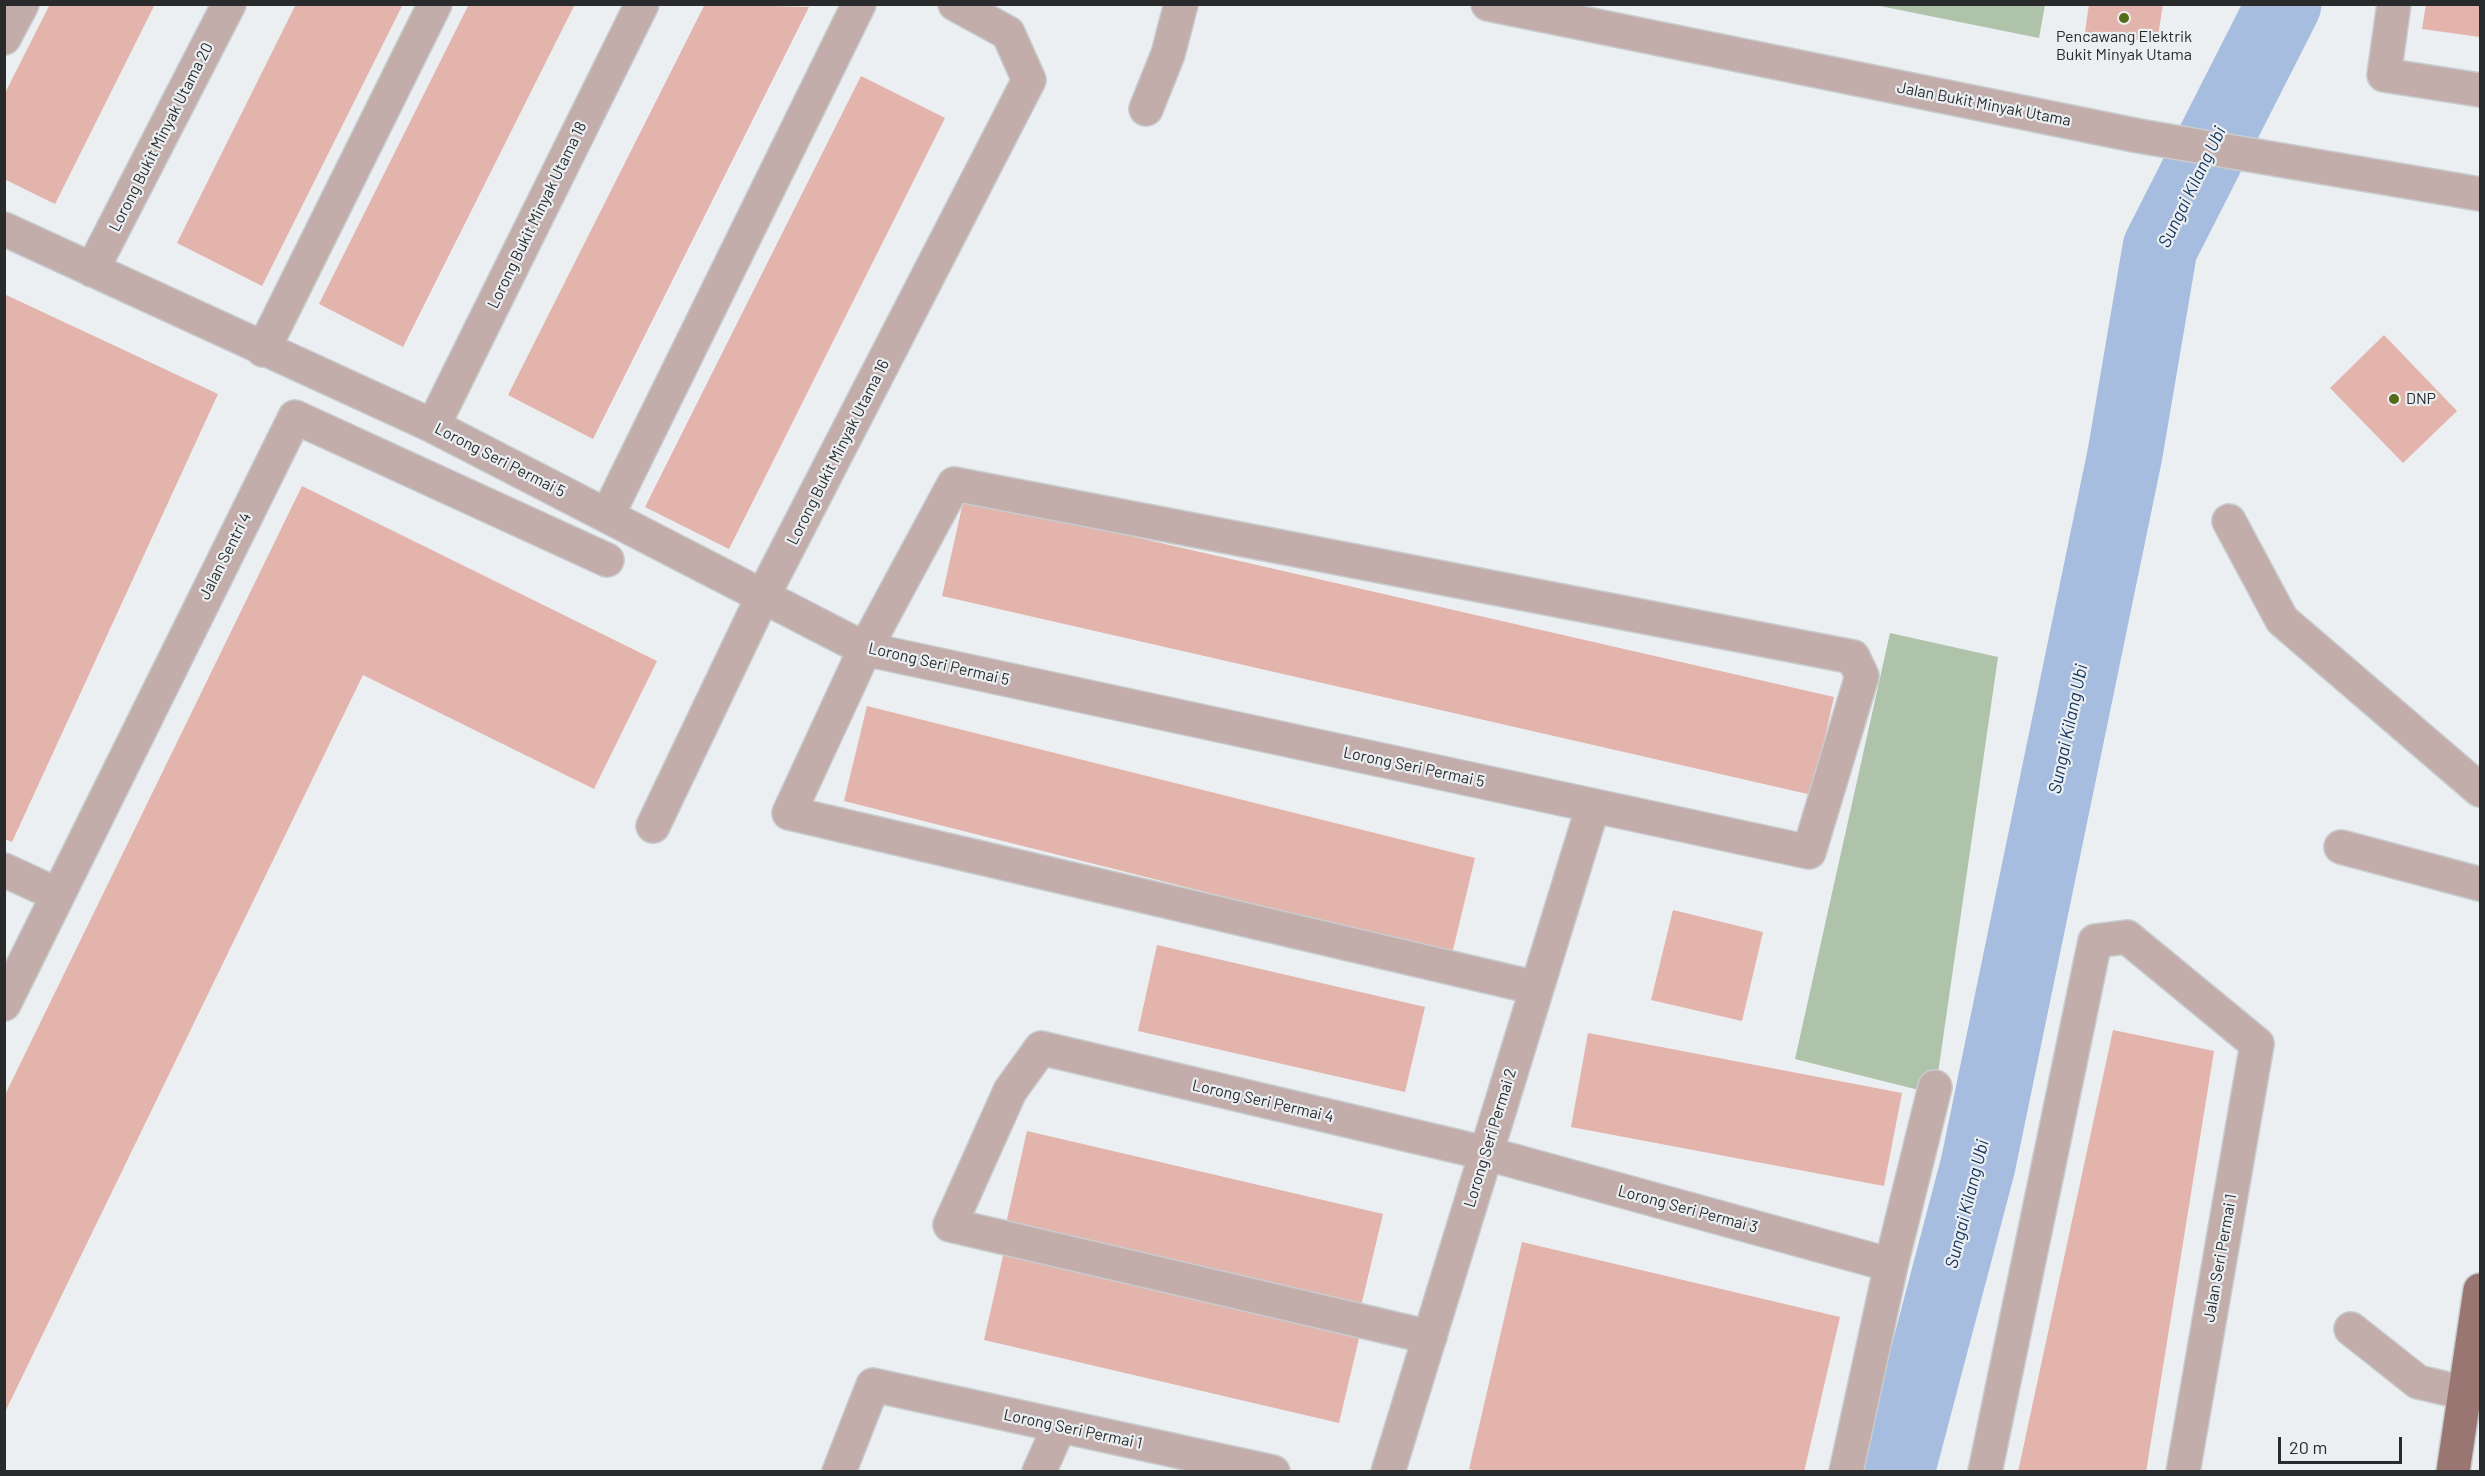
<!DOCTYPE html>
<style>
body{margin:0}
#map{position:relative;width:2485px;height:1476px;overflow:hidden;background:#ebeff2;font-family:Barlow,sans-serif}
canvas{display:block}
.frame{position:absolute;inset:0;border:6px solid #292a2b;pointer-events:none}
.scale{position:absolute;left:2278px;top:1437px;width:124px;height:27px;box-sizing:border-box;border:3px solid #292a2b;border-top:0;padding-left:8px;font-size:18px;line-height:21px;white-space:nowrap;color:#292a2b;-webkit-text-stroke:4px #ebeff2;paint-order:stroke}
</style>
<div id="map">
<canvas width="2485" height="1476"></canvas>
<div class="frame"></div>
<div class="scale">20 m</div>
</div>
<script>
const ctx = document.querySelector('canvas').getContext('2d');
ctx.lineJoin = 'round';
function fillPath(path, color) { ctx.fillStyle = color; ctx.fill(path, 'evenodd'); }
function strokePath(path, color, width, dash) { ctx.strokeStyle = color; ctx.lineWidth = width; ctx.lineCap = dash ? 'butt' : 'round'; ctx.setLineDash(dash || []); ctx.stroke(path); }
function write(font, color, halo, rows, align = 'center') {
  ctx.font = font + ' Barlow,sans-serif'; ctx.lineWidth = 4.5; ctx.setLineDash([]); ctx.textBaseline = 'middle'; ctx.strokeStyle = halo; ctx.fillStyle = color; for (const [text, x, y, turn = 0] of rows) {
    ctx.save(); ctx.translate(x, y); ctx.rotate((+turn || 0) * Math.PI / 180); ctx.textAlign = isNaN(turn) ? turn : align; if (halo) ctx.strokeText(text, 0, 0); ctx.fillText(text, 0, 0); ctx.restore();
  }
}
fillPath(new Path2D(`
 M1875 5 2045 4V5L2039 38Z
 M1890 633 1998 657 1935 1094 1795 1059Z`), '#afc3ab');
strokePath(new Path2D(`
 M1897 1472 1978 1165 2125 454 2160 248 2284 4`), '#a6bddf', 75);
fillPath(new Path2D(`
 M50 4H155L55 204 4 179V95Z
 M296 4H403L262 286 177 243Z
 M469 4H575L403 347 319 304Z
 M705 4 809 7 593 439 508 395Z
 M2089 4H2163L2157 43 2085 32Z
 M2426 4H2480V37L2422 29Z
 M861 76 945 118 729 549 645 507Z
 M4 294 218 394 12 842 4 839Z
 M2384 335 2457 411 2403 463 2330 388Z
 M302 486 657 661 594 789 363 675 4 1414V1097Z
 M964 498 1834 697 1812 795 942 596Z
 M867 706 1475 858 1452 954 844 801Z
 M1673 910 1763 932 1742 1021 1651 1000Z
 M1157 945 1425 1007 1405 1092 1138 1031Z
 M2113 1030 2214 1051 2146 1472H2018Z
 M1588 1033 1902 1093 1884 1186 1571 1127Z
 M1027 1131 1383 1214 1361 1306 1006 1224Z
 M1522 1242 1840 1317 1804 1472H1480L1469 1469Z
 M1005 1247 1361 1330 1339 1423 984 1340Z`), '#e2b4ac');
const minor = new Path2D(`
 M1488 4 2139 136 2480 194
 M2394 4 2384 75 2480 90
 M4 38 22 4
 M1146 109 1168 54 1181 4
 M4 229 433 426 865 649 1809 852 1862 676 1853 657 954 484 865 649 789 813 1537 988
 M92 270 229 4
 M263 350 435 4
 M433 426 642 4
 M608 514 859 4
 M2229 521 2282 620 2480 790
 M653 826 763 596 1029 80 1008 33 955 4
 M2341 847 2480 884
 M4 870 56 894
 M4 1004 295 417 607 560
 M2351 1329 2418 1382 2465 1393
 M1430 1337 950 1225 1010 1091 1041 1048 1485 1153 1891 1265
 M839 1472 873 1385 1273 1472
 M1039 1472 1059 1427
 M1388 1472 1593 806
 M1846 1472 1891 1265 1935 1087
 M1985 1472 2095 941 2127 937 2257 1044 2183 1472`);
const major = new Path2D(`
 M2453 1472 2480 1290`);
strokePath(minor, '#c8ccce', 36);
strokePath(major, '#c8ccce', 36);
strokePath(minor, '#c2adab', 33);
strokePath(major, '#9a7673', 33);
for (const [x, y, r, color] of [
 [2124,18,6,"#566b19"],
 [2394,399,6,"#566b19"]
]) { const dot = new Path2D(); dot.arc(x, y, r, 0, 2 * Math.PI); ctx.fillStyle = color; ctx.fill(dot); strokePath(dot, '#ebeff2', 2); }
write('16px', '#292a2b', '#ebeff2', [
 ["Pencawang Elektrik",2124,37],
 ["Bukit Minyak Utama",2124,55],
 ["DNP",2406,399,"left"]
]);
write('16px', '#292a2b', '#ebeff2', [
 ["Jalan Bukit Minyak Utama",1984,104,11],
 ["Lorong Bukit Minyak Utama 20",161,137,-63],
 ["Lorong Bukit Minyak Utama 18",537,215,-64],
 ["Lorong Bukit Minyak Utama 16",838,452,-63],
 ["Lorong Seri Permai 5",500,460,27],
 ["Jalan Sentri 4",225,556,-63],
 ["Lorong Seri Permai 5",939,664,13],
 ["Lorong Seri Permai 5",1414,767,12],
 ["Lorong Seri Permai 4",1263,1101,13],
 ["Lorong Seri Permai 2",1490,1138,-73],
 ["Lorong Seri Permai 3",1688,1209,15],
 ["Jalan Seri Permai 1",2220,1258,-80],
 ["Lorong Seri Permai 1",1073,1429,12]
]);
write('italic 18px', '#12325c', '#ebeff2', [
 ["Sungai Kilang Ubi",2192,187,-64],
 ["Sungai Kilang Ubi",2068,729,-78],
 ["Sungai Kilang Ubi",1967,1204,-76]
]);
</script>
